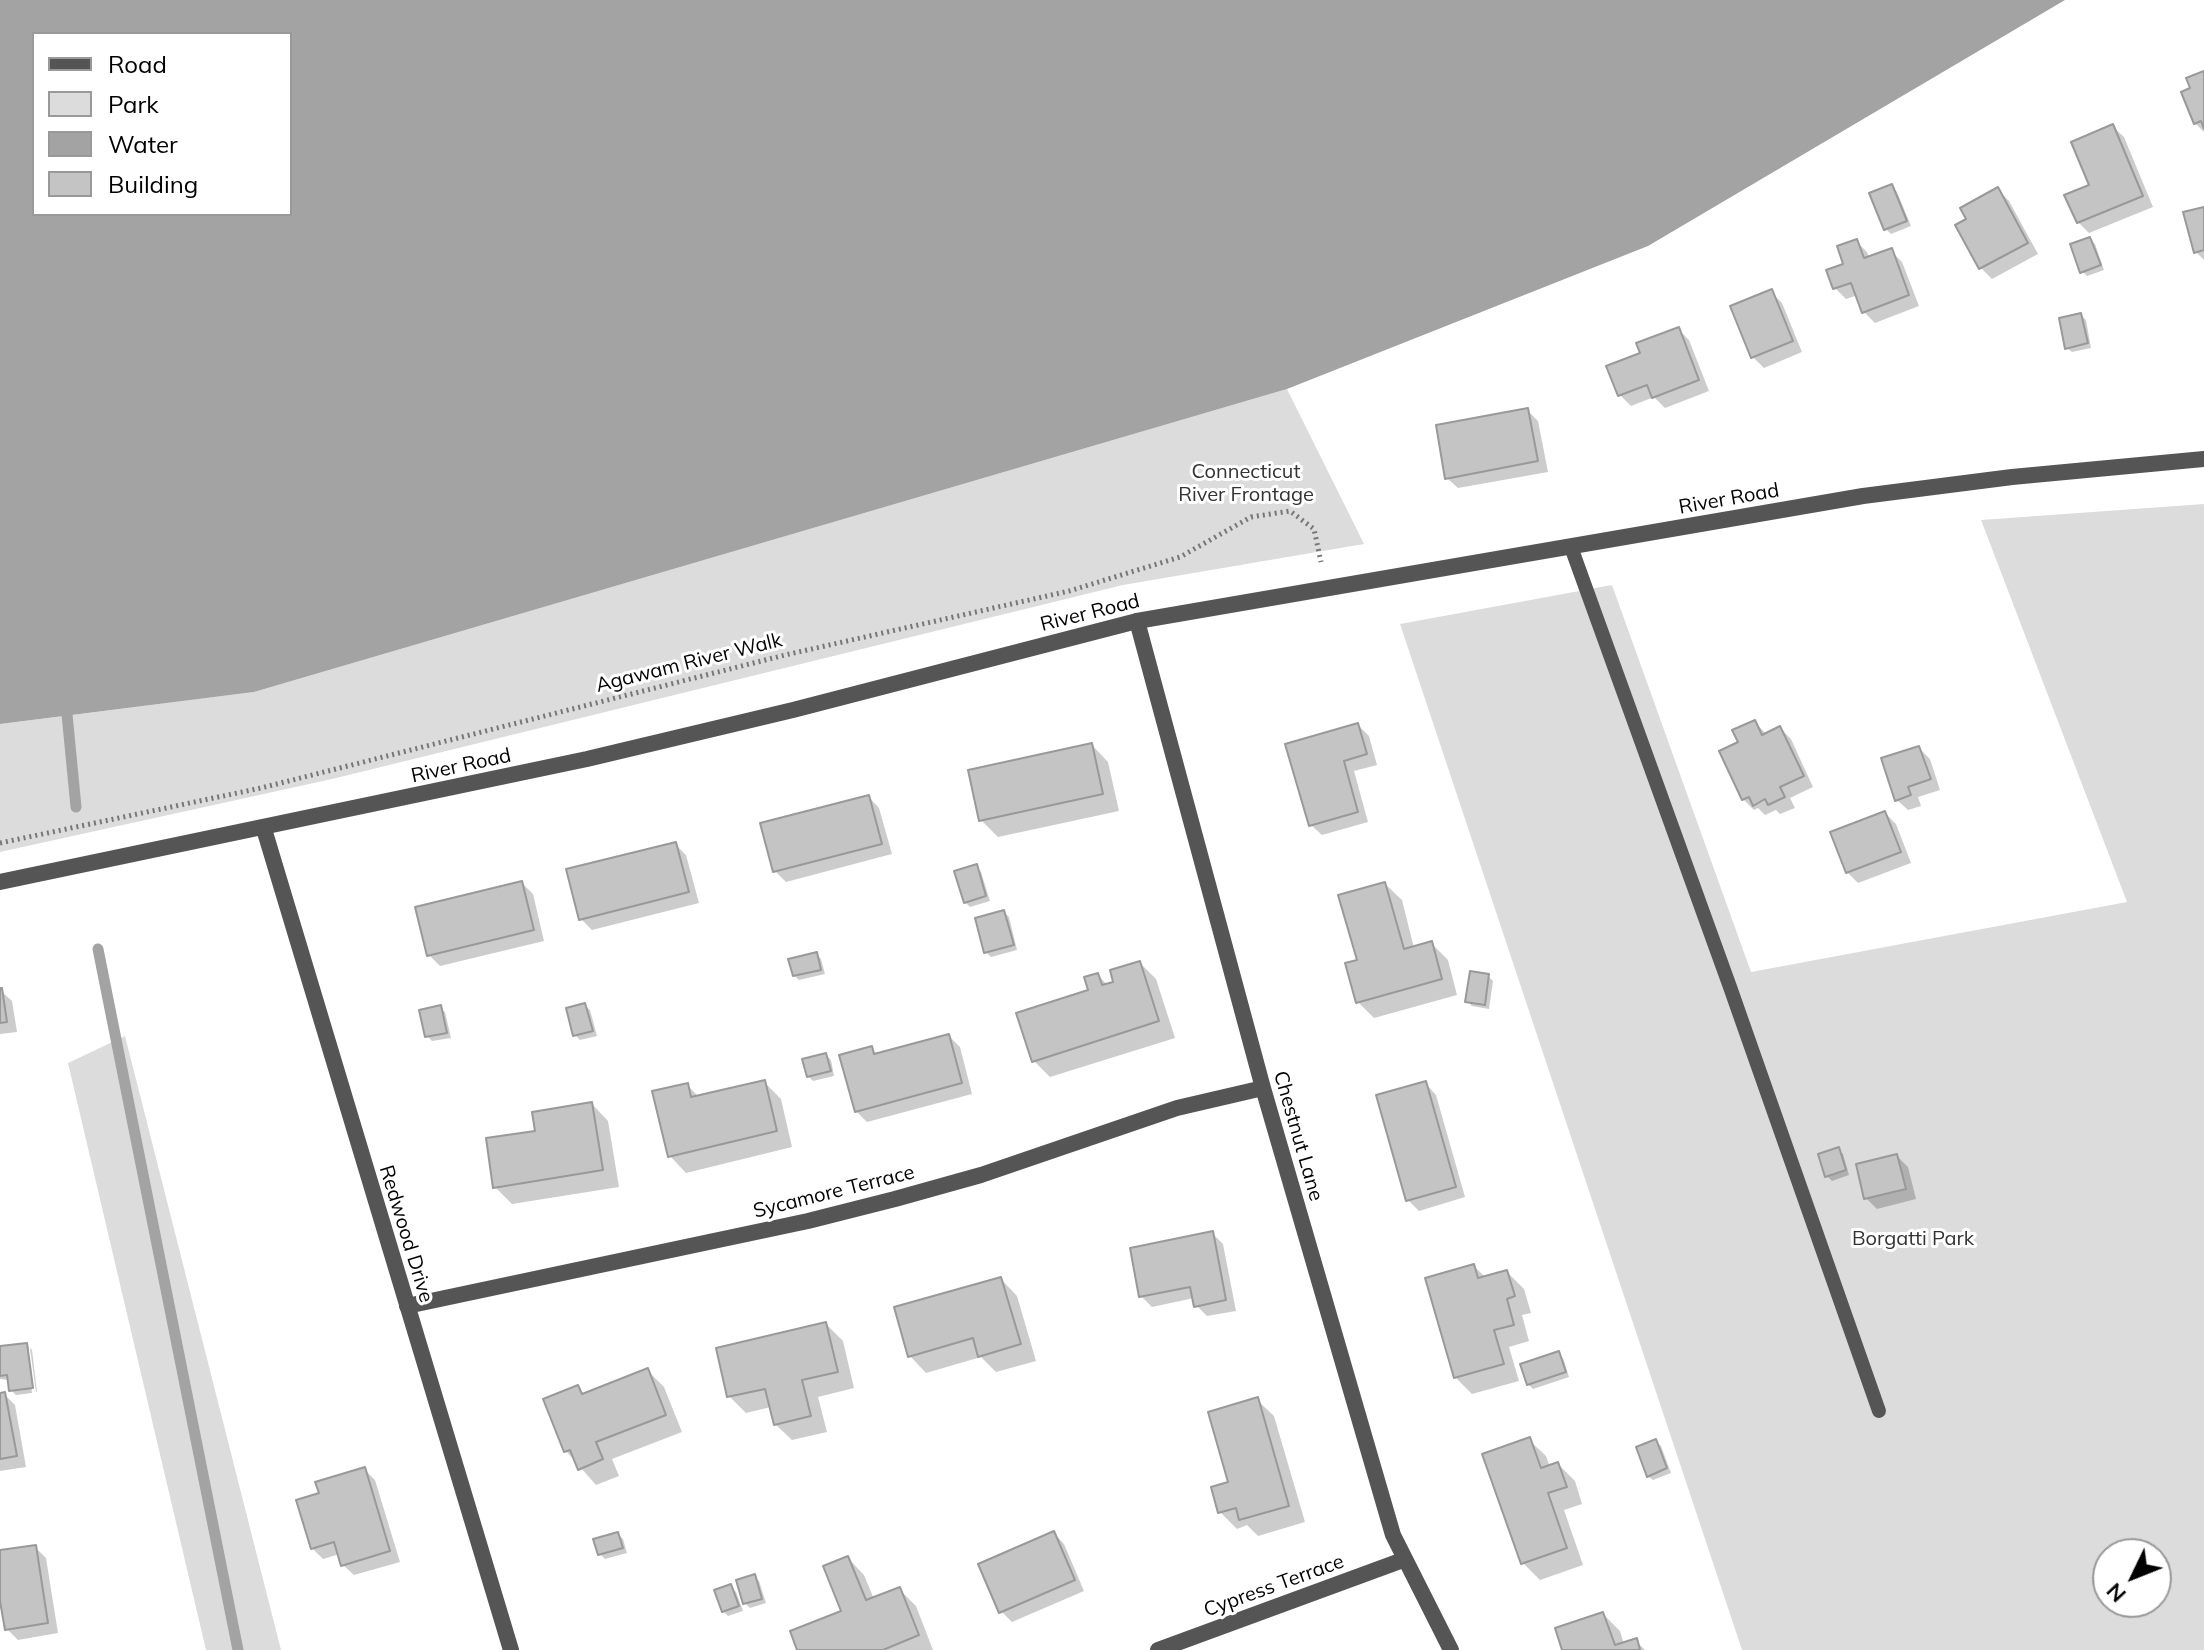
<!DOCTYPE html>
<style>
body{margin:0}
#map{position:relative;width:2204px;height:1650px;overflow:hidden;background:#fff;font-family:Mulish,sans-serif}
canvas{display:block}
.legend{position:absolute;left:32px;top:32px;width:260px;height:184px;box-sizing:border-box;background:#fff;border:2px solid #999;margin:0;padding:10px 14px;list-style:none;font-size:24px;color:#000}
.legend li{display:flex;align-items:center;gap:16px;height:40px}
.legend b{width:40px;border:2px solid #999}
.north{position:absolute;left:2092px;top:1538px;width:80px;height:80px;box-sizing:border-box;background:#fff;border:2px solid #999;border-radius:50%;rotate:227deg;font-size:22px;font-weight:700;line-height:32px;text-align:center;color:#000}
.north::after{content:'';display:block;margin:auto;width:28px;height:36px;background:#000;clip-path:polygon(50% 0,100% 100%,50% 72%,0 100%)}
</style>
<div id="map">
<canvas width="2204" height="1650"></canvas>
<ul class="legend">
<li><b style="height:10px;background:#555"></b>Road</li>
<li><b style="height:22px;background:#dcdcdc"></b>Park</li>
<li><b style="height:22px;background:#a3a3a3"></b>Water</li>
<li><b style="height:22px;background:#c4c4c4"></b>Building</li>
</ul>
<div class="north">N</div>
</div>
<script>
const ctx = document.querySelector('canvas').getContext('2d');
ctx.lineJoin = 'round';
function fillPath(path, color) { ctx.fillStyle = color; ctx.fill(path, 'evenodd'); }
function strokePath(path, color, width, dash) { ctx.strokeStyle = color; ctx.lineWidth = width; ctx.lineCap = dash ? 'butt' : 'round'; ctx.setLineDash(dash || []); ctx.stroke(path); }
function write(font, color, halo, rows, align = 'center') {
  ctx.font = font + ' Mulish,sans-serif'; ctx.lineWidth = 6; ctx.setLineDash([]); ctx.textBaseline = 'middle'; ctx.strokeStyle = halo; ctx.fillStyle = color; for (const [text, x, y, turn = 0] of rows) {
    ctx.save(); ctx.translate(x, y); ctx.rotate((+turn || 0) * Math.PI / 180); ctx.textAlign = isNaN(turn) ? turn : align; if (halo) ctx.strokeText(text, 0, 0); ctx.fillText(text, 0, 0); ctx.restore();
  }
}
fillPath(new Path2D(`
 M1287 389 1364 544 1123 585 332 779 0 852V724L254 692Z
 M2204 504V1650H1742L1400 624 1612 585 1751 972 2127 902 1981 520ZM2108 1554H2156V1602H2108Z
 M125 1036 281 1650H206L68 1063Z`), '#dcdcdc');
fillPath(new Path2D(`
 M0 0H2065L1648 246 1287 389 254 692 0 724ZM34 34H290V214H34Z`), '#a3a3a3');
fillPath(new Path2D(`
 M2204 73V132L2195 123 2193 90Z
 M2113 127 2124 137 2153 207 2089 233 2078 222Z
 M1892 187 1897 192 1911 226 1891 234 1886 229Z
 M1998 190 2009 201 2038 254 1992 279 1981 268 1958 225 1969 219Z
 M2204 209V260L2196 252Z
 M2090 239 2095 244 2104 270 2087 276 2082 271Z
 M1856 241 1867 252 1870 259 1891 251 1902 262 1919 306 1875 323 1864 312 1858 295 1846 299 1835 288Z
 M1771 292 1782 303 1802 352 1764 368 1753 357Z
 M2081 315 2086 320 2091 348 2072 352 2067 348Z
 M1678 329 1689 340 1709 391 1665 408 1654 397 1631 406 1620 395 1643 354Z
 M1527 410 1538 421 1548 472 1458 488 1447 478Z
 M1755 722 1767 735 1780 728 1791 739 1813 787 1790 798 1795 808 1780 814 1776 810 1765 815 1758 808 1754 810 1743 799 1741 743Z
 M1358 725 1369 736 1377 765 1354 771 1368 822 1322 835 1311 825Z
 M1092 745 1108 762 1119 811 998 837 981 820Z
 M1919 748 1930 759 1940 790 1918 797 1921 806 1908 810 1897 800Z
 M869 797 879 808 892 854 786 882 775 871Z
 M1885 813 1896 824 1911 863 1858 883 1847 872Z
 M675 844 686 855 699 903 592 930 581 919Z
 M976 867 981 872 990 901 970 907 965 902Z
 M522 883 533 894 544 941 440 966 429 955Z
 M1385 884 1402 900 1414 948 1431 943 1448 960 1457 995 1374 1018 1358 1002 1359 962Z
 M1004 912 1009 917 1017 950 991 957 986 952Z
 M816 954 821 959 825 974 799 980 794 975Z
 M1140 963 1156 979 1175 1038 1050 1077 1034 1061 1091 991 1098 975 1108 986Z
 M1488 976 1493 981 1489 1009 1472 1006 1467 1001Z
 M0 990 12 1001 17 1032 0 1034Z
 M585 1005 590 1010 597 1036 580 1040 575 1035Z
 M440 1008 445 1012 451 1038 432 1041 427 1036Z
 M949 1036 960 1047 972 1094 867 1122 856 1111 871 1048 878 1055Z
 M826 1055 831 1060 834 1076 813 1081 808 1076Z
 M764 1082 781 1099 792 1147 686 1173 670 1156 687 1085 699 1097Z
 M1426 1084 1436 1095 1465 1197 1419 1211 1408 1200Z
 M592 1104 608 1121 619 1187 512 1204 495 1187Z
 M1838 1149 1843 1154 1849 1175 1832 1181 1827 1176Z
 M1897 1156 1908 1167 1916 1199 1877 1209 1866 1198Z
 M1212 1233 1223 1244 1236 1311 1207 1316 1196 1305 1194 1298 1152 1307 1141 1296Z
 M1474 1266 1486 1278 1507 1272 1524 1289 1531 1313 1522 1315 1529 1341 1509 1347 1519 1381 1472 1394 1455 1377Z
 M1001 1279 1017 1296 1036 1361 996 1372 981 1357 926 1373 910 1356Z
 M826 1324 843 1341 854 1388 818 1397 827 1432 792 1440 775 1424 771 1407 746 1413 729 1396Z
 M27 1345 29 1348H26L32 1393 16 1395 11 1390 9 1380 0 1379V1348Z
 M30 1348 32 1350 37 1392H36Z
 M1558 1353 1563 1358 1569 1377 1533 1389 1528 1384Z
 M648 1371 664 1387 682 1432 612 1459 619 1476 596 1485 566 1451 578 1388 585 1395Z
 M4 1394 15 1405 26 1467 0 1471V1395Z
 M1257 1400 1274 1416 1305 1522 1258 1536 1247 1525 1237 1529 1220 1512Z
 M1529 1440 1546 1456 1550 1467 1558 1464 1575 1481 1582 1504 1564 1510 1583 1565 1540 1580 1523 1563Z
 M1656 1441 1661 1446 1671 1473 1653 1480 1648 1476Z
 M364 1469 375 1480 400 1562 354 1575 343 1565 340 1554 323 1559 312 1548 321 1495Z
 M1054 1533 1064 1544 1084 1591 1012 1622 1001 1611Z
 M618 1534 623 1539 627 1553 605 1559 600 1554Z
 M35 1547 46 1558 58 1633 18 1640 7 1629 0 1589V1552Z
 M848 1558 864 1575 874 1599 899 1589 916 1606 933 1650H799L843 1612Z
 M754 1576 759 1581 766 1603 750 1608 745 1603Z
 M731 1587 736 1592 743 1611 728 1616 723 1611Z
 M1603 1614 1620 1631 1624 1644 1636 1641 1645 1650H1564Z`), '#0003');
strokePath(new Path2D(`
 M66 704 76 807
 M98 949 238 1650`), '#a3a3a3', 11);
const building = new Path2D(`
 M2204 71V129L2201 121 2194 124 2181 92 2190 88 2186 78Z
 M2113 124 2143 196 2077 223 2064 195 2089 185 2071 142Z
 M1892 184 1907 221 1884 230 1869 193Z
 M1998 187 2028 243 1979 269 1955 225 1966 219 1960 208Z
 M2204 207V250L2194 253 2183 212Z
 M2090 237 2101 265 2080 273 2070 244Z
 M1857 239 1864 258 1892 248 1909 295 1862 313 1851 283 1833 289 1826 270 1843 264 1837 246Z
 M1772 289 1793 341 1751 358 1730 306Z
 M2081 313 2088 343 2065 349 2059 318Z
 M1679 327 1699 380 1652 398 1647 385 1618 396 1606 366 1640 353 1636 343Z
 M1528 408 1538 461 1445 479 1436 425Z
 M1755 720 1762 735 1780 726 1804 776 1780 787 1785 797 1768 805 1765 799 1753 806 1749 797 1742 800 1719 751 1738 742 1732 730Z
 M1358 723 1367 754 1344 761 1358 812 1309 826 1285 744Z
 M1092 743 1103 794 979 821 968 770Z
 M1919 746 1931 779 1908 787 1911 795 1895 801 1881 758Z
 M869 795 882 844 773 872 760 823Z
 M1885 811 1901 852 1846 873 1830 832Z
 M676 842 689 892 579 920 566 869Z
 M977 864 986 896 964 903 954 871Z
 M522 881 534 930 427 956 415 907Z
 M1385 882 1404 949 1432 941 1442 979 1356 1003 1345 963 1357 960 1338 895Z
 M1004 910 1014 945 984 953 975 918Z
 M817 952 821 970 793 976 788 959Z
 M1140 961 1159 1021 1032 1062 1016 1013 1088 990 1084 977 1098 973 1102 985 1113 982 1110 970Z
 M1470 971 1489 974 1485 1005 1465 1002Z
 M0 988H2L7 1022 0 1023Z
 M585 1003 593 1031 573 1036 566 1008Z
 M441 1005 447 1033 425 1037 419 1010Z
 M949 1034 962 1083 855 1112 839 1055 872 1046 874 1054Z
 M826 1053 831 1071 807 1077 802 1059Z
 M765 1080 777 1131 668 1157 652 1091 688 1083 691 1097Z
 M1426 1081 1456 1187 1406 1201 1376 1095Z
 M592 1102 603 1170 493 1188 486 1138 535 1131 532 1112Z
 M1839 1147 1846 1170 1825 1177 1818 1154Z
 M1897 1154 1906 1189 1864 1199 1856 1164Z
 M1213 1231 1226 1300 1194 1307 1190 1287 1139 1297 1130 1248Z
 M1474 1264 1478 1278 1507 1270 1515 1296 1507 1299 1514 1325 1494 1330 1504 1364 1454 1378 1425 1278Z
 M1001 1277 1021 1344 978 1357 973 1338 908 1357 894 1307Z
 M826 1322 838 1372 802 1380 811 1416 774 1425 765 1389 727 1397 716 1348Z
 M27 1343 33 1388 9 1391 7 1375 0 1376V1346Z
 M1559 1351 1566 1372 1527 1385 1520 1364Z
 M648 1368 666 1415 596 1442 603 1459 578 1470 570 1450 564 1452 543 1399 578 1385 582 1394Z
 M5 1392 17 1456 0 1459V1393Z
 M1258 1397 1289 1506 1239 1520 1236 1508 1218 1513 1211 1487 1228 1482 1208 1412Z
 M1530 1437 1541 1468 1558 1462 1567 1487 1548 1493 1567 1548 1521 1564 1482 1454Z
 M1656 1439 1667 1468 1647 1477 1636 1447Z
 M365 1467 390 1551 341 1566 334 1542 311 1549 296 1500 319 1493 315 1482Z
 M1054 1531 1075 1580 999 1613 978 1564Z
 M618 1532 623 1548 598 1555 593 1539Z
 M36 1545 48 1623 5 1630 0 1601V1550Z
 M848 1556 866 1600 900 1587 919 1635 883 1650H797L790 1631 841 1611 823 1566Z
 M755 1574 762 1599 743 1604 736 1580Z
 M731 1584 739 1606 722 1612 714 1590Z
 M1603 1612 1615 1645 1637 1638 1640 1650H1562L1555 1628Z`);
fillPath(building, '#c4c4c4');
strokePath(building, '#999', 2);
strokePath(new Path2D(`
 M0 843 261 788 785 655 1069 591 1180 557 1251 517 1290 511 1314 529 1321 562`), '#777', 5, [2, 4]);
strokePath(new Path2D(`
 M1571 547 1730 987 1879 1411`), '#555', 14);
strokePath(new Path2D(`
 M1137 621 1263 1088 1393 1535 1451 1650
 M264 829 511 1650
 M407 1306 808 1221 895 1199 981 1175 1177 1108 1263 1088
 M1158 1650 1403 1560`), '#555', 16);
strokePath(new Path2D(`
 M0 882 587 759 793 710 1137 621 1863 496 2012 477 2204 459`), '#555', 16);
write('20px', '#333', '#fff', [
 ["Connecticut",1246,472],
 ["River Frontage",1246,495],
 ["Borgatti Park",1913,1239]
]);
write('20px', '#000', '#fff', [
 ["River Road",1729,499,-10],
 ["River Road",1090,613,-14],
 ["Agawam River Walk",689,663,-14],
 ["River Road",461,766,-12],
 ["Chestnut Lane",1298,1136,74],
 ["Sycamore Terrace",834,1192,-14],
 ["Redwood Drive",406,1234,73],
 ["Cypress Terrace",1274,1586,-20]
]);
</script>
